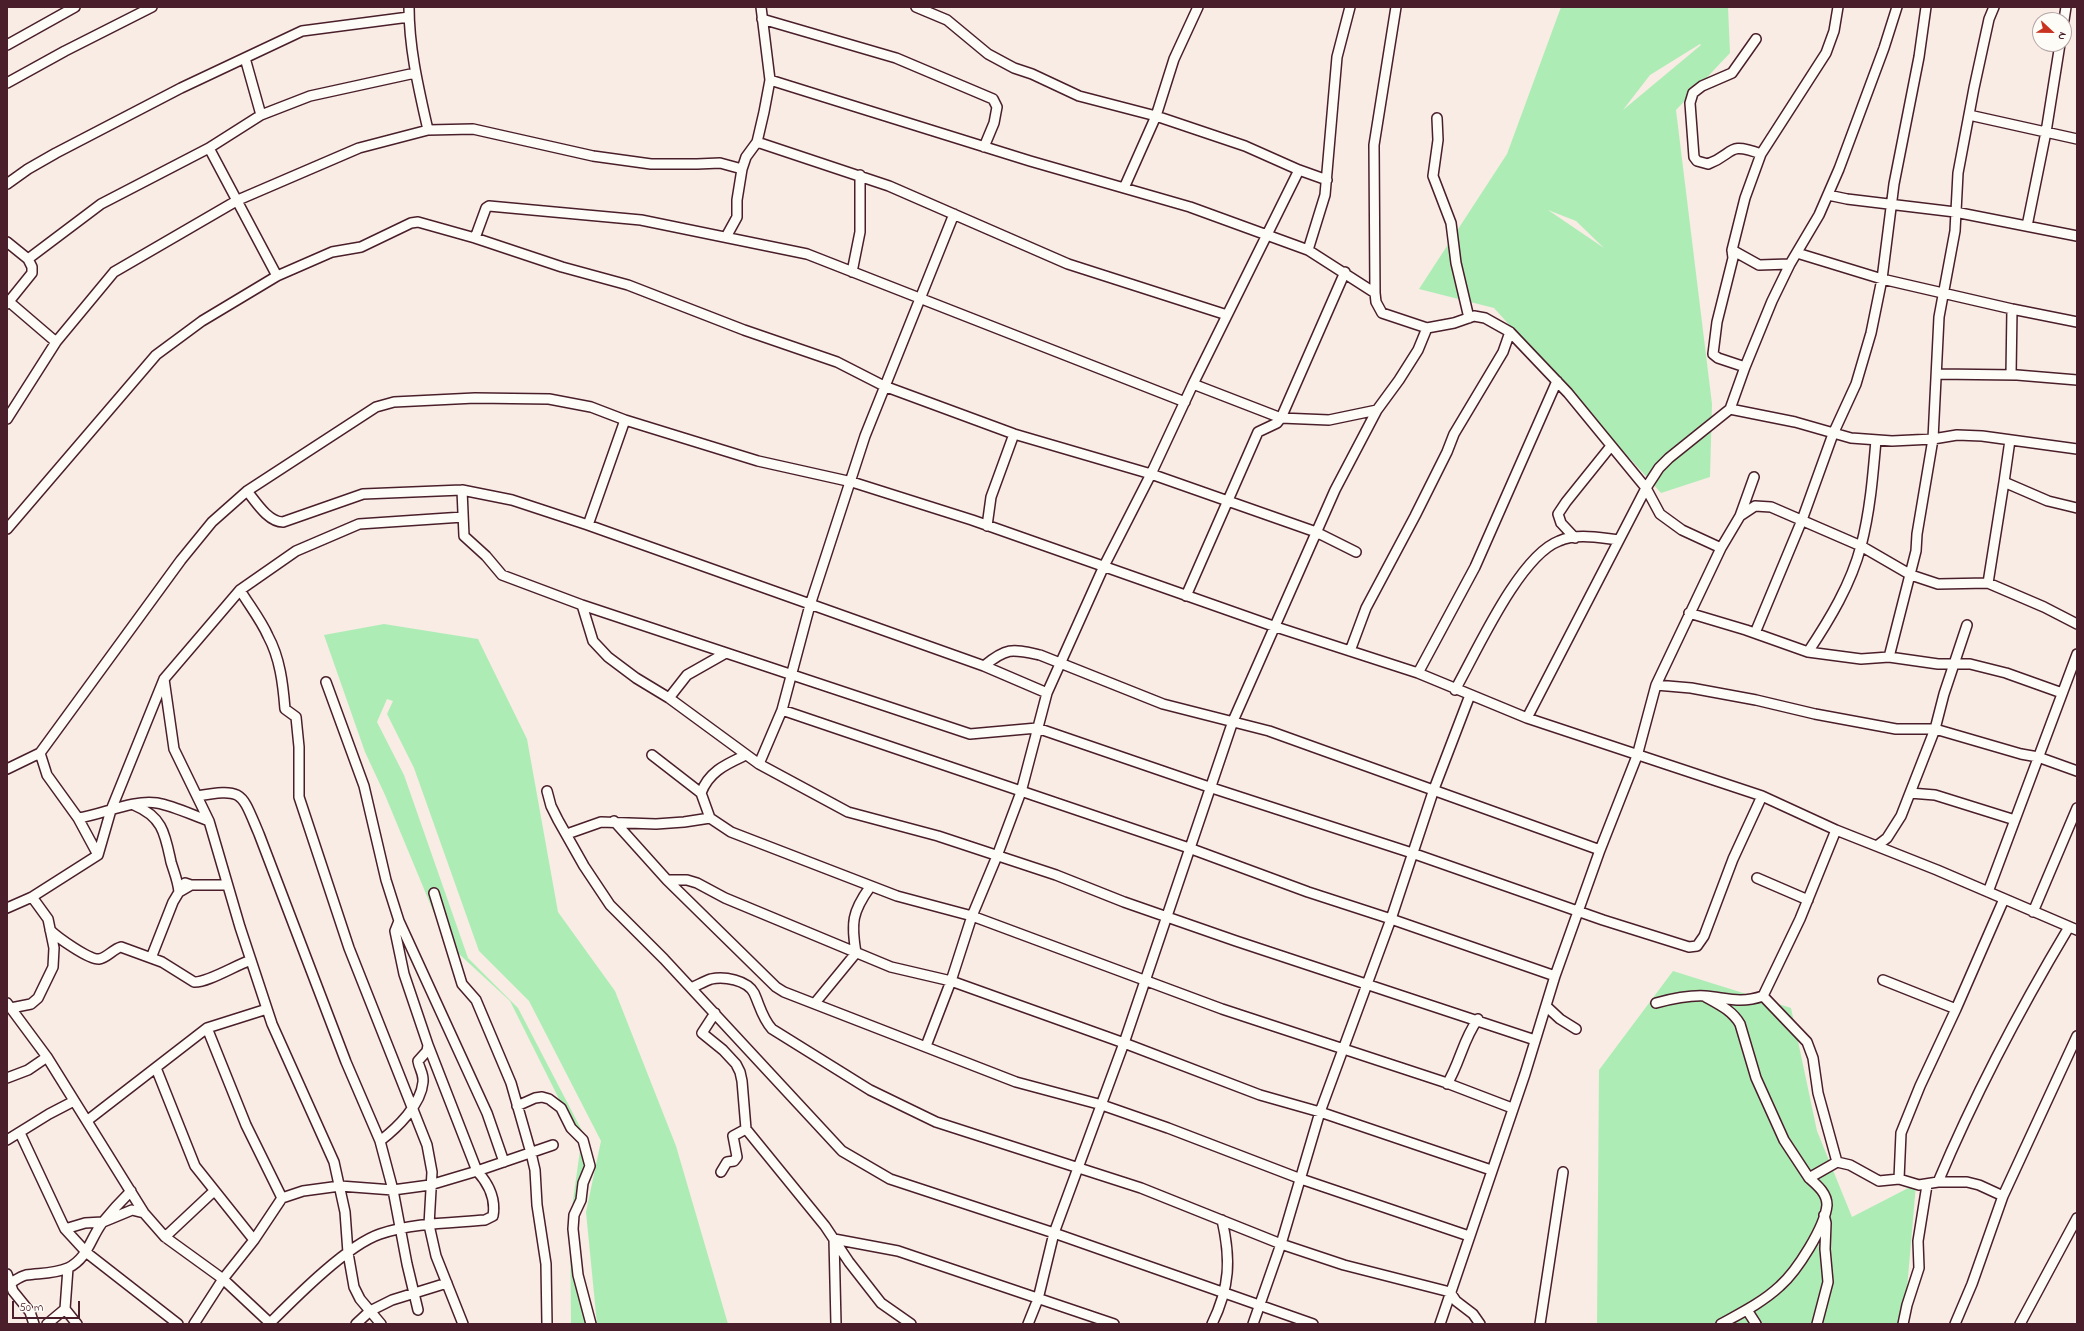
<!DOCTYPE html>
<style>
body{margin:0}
#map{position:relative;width:2084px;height:1331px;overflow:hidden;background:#f8ece4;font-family:"Indie Flower",sans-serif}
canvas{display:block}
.frame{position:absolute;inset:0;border:8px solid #4a1f2b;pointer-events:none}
.north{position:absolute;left:2032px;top:12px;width:40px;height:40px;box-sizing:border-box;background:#fdfcf7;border:1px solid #b5a4a5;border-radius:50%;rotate:112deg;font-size:11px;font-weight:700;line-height:16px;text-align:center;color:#4a1f2b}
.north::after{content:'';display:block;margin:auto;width:14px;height:18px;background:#c8321e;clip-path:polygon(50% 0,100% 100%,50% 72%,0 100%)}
.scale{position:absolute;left:12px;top:1301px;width:68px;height:18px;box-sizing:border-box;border:2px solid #4a1f2b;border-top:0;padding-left:5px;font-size:12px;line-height:14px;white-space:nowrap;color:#4a1f2b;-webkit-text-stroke:3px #fdfcf7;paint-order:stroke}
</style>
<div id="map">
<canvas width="2084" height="1331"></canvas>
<div class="frame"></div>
<div class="north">N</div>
<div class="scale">50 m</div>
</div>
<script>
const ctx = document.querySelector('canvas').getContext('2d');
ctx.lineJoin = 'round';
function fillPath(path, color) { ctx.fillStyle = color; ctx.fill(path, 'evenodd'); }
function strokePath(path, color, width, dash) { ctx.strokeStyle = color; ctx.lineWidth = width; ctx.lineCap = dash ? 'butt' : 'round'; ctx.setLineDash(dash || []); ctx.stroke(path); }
fillPath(new Path2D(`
 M1561 7H1728L1730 53 1676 110 1712 404 1710 477 1661 493 1494 308 1419 289 1507 154ZM1700 44 1701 45 1623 110 1650 75ZM1548 210 1576 221 1604 248Z
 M384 624 478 639 527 739 558 912 615 991 676 1146 728 1324H597L586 1212 601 1141 529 1001 479 951 414 768 387 714 393 701 387 699 377 722 404 775 468 958 518 1008 591 1148 576 1220 586 1324H571L570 1222 581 1143 510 1001 446 942 385 795 365 752 324 635Z
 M1673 971 1791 1008 1817 1131 1852 1217 1916 1184 1904 1324H1597L1599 1070Z`), '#adedb5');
const street = new Path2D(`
 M409 7C409 49 419 90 428 130
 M916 7 947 20 988 54 1014 68 1032 74 1079 96 1156 116 1245 146 1299 170 1327 180
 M1897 7 1884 48 1839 169 1819 215 1790 264 1772 301 1745 367 1730 409 1795 422 1851 438 1892 441 1933 439 1957 435 1982 436 2077 449
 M762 19 896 58 993 99 997 107 994 123 984 147
 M2064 20 2066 7
 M1756 39 1732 73 1702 86 1693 93 1690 103 1694 157 1697 161 1708 164C1735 154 1726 141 1761 154L1745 198 1732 250 1759 265 1790 264
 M7 45 75 7
 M245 58 261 115
 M770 80 1030 161 1190 207 1308 250 1375 293 1376 302 1382 313 1427 328
 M7 83 65 51 152 7
 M1969 115 2077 139
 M1437 118 1438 140 1433 176 1451 223 1456 263 1469 318
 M757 142 889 186 1068 264 1227 315
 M209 148 277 276
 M1761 154 1826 53 1834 31 1838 7
 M7 184 28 169 56 153 181 88 302 31 409 17
 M1124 188 1156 116 1174 59 1198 7
 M1828 195 1847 199 1955 212 2077 236
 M2027 226 2046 132 2060 44
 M726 237 737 217V200L742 169 746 157 757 142 764 112 770 80 761 7
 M475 238 486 208 489 206 641 220 807 254 1185 402
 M7 242 28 259
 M1308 250 1325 195 1337 57 1350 7
 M1732 250 1733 258 1717 322 1713 354 1718 358 1745 367
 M1797 253 1882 279 2012 309 2077 322
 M852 272 860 232V175
 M1375 293 1374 145 1396 7
 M7 300 56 342
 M7 304 32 273V267L28 259 101 204 209 148 261 115 310 96 415 73
 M1937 374 2017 375 2077 380
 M2011 375 2012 309
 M1193 384 1281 418 1329 420 1377 410
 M7 419 56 342 114 272 238 200 359 148 428 130 473 129 593 156 651 164H697L720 163 742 169
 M2010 440 2004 482 2048 501 2077 508
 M462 490 464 536 486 556 502 575 582 605 970 734 1037 728 1209 787 1412 853 1603 920 1689 947 1697 946 1704 936 1733 859 1762 796
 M247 491C256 502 268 522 283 522L363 494 462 490 512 500 588 525 984 666 1047 693
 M1740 516 1754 477
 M588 525 625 420
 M987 526 991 497 1014 434
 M7 529 156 355 202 321 277 276 332 252 361 247 411 223 418 222 475 238 562 267 628 285 744 330 837 362 884 386 1014 434 1151 474 1316 532 1356 552
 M1575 538 1561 523 1558 514 1566 502 1611 446
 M1988 583 2004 482
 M240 590C249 605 261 620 268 636 280 658 283 684 285 709L296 717 299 747V797L349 948 427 1145 432 1172 429 1225 436 1256 463 1324
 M1186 596 1258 432 1277 423 1281 418 1345 272
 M582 605 593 641 608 657 636 678 669 698 759 764 848 812 938 836 1056 875 1124 902 1236 941 1535 1040
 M1689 613 1746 630 1808 652 1861 659 1889 657 1938 664H1970L2006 673 2062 693
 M1755 633 1802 520 1833 434 1856 384 1871 333 1882 279 1894 184 1919 57 1926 7
 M1350 651 1366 608 1415 516 1447 452 1454 434 1503 352 1510 332
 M1808 652C1830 619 1851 584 1861 546 1870 512 1873 475 1876 440
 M1889 657 1916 551 1917 534 1933 439 1939 317 1955 231 1958 173 1974 88 1989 19 1994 7
 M984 666C1007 647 1012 649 1040 655L1163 704 1269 731 1600 850
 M1418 673 1475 567 1557 381
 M164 679 174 749 209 821 240 927 272 1024 334 1162 345 1212 348 1253 354 1287 360 1299 381 1324
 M326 682 364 786 386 880 399 921 487 1113 504 1162
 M1656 685 1691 688 1756 700 1815 714 1896 729H1935L2021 754 2038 757 2077 771
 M1455 690C1476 653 1519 556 1559 541 1577 533 1600 538 1619 540
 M669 698 687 675 724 654
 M782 710 1189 848 1308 892 1391 919 1555 976
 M1527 718 1646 488 1659 468 1669 458 1730 409
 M40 753 47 775 78 818 98 855
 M652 755 701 793 710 818 731 832 897 896 972 916 1222 1009 1444 1082 1512 1108
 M759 764 782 710 810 605 865 436 954 214
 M7 769 40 753 181 560 212 522 247 491 376 407 394 402 475 398 549 399 591 407 625 420 758 461 852 482 972 520 1273 626 1418 673 1527 718 1762 796 1836 830 1937 870 2077 930
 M547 791 551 806 558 820 584 866 610 905 664 959 842 1151 890 1179 1054 1233 1313 1324
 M701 793C709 771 727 764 746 755
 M1910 793 1935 795 2015 820
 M197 796C244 788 241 792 259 834L346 1062 380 1141 393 1190 407 1264 418 1310
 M134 805C163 817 165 834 171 862 174 872 178 881 179 892
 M78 818C102 815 133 799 157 803 174 806 192 815 209 821
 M614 821 667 880 776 987 784 992 1016 1082 1102 1105 1168 1128 1301 1179 1469 1236
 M1836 830 1800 919 1763 996 1807 1042 1813 1058 1818 1093 1837 1162
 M567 834 601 822 656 824 684 822 710 818
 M1878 845 1887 838 1901 816 1935 729 1944 694 1967 625
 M1757 878 1808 900
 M667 880H687L697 883 725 898 891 967 951 981 1124 1043 1260 1095 1320 1112 1491 1170
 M185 883 191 885H227
 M1988 892 2077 654
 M434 893 462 984 476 1000 511 1083 531 1153 535 1170 537 1205 546 1264 547 1324
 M7 908 32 897 98 855 111 810 164 679 240 590 296 551 359 524 463 517
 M2033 912 2077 808
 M50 930C57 937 89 960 99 959 107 958 113 949 121 947L162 962 194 982C207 983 236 965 251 960
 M151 958 173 902 179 892 191 885
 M1883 980 1956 1009
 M691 988C698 985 705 981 711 979 724 976 747 980 754 993 760 1006 762 1018 772 1029L870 1090 936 1122 1141 1188 1281 1244 1344 1265 1450 1292 1456 1301 1473 1314 1480 1324
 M1704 996C1718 1004 1732 1010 1740 1024L1756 1078 1784 1140 1809 1178 1837 1162 1850 1165 1879 1181 1899 1179 1901 1133 1920 1086 1956 1009 2004 899
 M7 1003 47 1057 144 1213 165 1237 223 1279 271 1324
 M815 1003 856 953C851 923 852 912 870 887
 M1656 1003C1671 999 1688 995 1705 996 1727 998 1740 1004 1763 996
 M1546 1006 1560 1019 1576 1029
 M11 1008 31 1004 38 998 53 967 54 948 48 919 32 897
 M715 1013 702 1033 723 1050 736 1064 740 1072 742 1081 746 1129 825 1226 849 1262 881 1303 911 1324
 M207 1028 246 1125 282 1198
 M926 1046 951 981 972 916 997 856 1021 792 1047 693 1104 566 1151 474 1193 384 1299 170
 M156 1068 195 1166 254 1240
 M7 1078 28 1070 47 1057
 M1447 1084C1460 1063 1463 1039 1478 1019
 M517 1106 535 1098 542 1097 549 1099 561 1108 571 1128 583 1140 590 1166 583 1183 581 1200 574 1215 573 1229 578 1275 591 1324
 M88 1120 207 1028 267 1009
 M20 1133 65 1229 87 1253 178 1324
 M7 1140 49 1114 74 1101
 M380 1141C397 1128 421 1105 423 1082 424 1074 419 1068 418 1061L427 1051 428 1045 404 974 395 931 399 921
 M721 1172 727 1162 734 1161 737 1157 733 1136 746 1129
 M1899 1179 1919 1185 1938 1182H1967L1979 1185 2003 1196
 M1938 1182C1975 1094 2020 1009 2069 927
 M65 1229 85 1223 103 1222 132 1210 144 1213
 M165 1237 214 1191
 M68 1268 65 1309 77 1324
 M7 1274 13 1291 30 1312 34 1324
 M7 1285C14 1282 18 1277 26 1275 40 1273 54 1274 68 1268 88 1258 90 1239 102 1223 111 1212 121 1201 131 1191
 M1747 1310 1756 1324
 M47 1324 65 1309
 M194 1324 223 1279 254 1240 282 1198 303 1191 340 1186 393 1190 430 1185 477 1171 553 1145
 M269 1324C294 1299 347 1245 380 1234 413 1223 450 1223 485 1220L493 1216C496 1199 488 1183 477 1171L428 1045
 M356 1324 370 1311 392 1300 447 1283
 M836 1324 834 1239 898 1251 1114 1324
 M1028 1324 1038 1299 1054 1233 1124 1043 1233 721 1335 490 1377 410 1399 380 1418 350 1427 328 1454 323 1474 316 1485 318 1510 332 1568 393 1646 488 1660 514 1682 530 1721 548
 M1212 1324C1230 1287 1231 1259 1222 1220
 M1253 1324 1281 1244 1320 1112 1391 919 1434 789 1470 695
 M1440 1324 1525 1074 1555 976 1600 850 1637 756 1656 685 1721 548 1740 516 1755 506 1771 507 1861 546 1911 575 1938 584 1988 583 2044 607 2077 624
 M1540 1324 1563 1172
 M1721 1324C1741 1313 1763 1302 1780 1286 1797 1271 1825 1227 1827 1205 1827 1193 1817 1185 1809 1178
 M1817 1324 1828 1282 1825 1249 1826 1223 1824 1215
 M1903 1324 1907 1305 1919 1268 1918 1241 1927 1185
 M1955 1324 1972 1284 2003 1196 2077 1036
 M2020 1324 2077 1218`);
strokePath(street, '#4a1f2b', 12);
strokePath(street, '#fdfcf7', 9);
</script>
